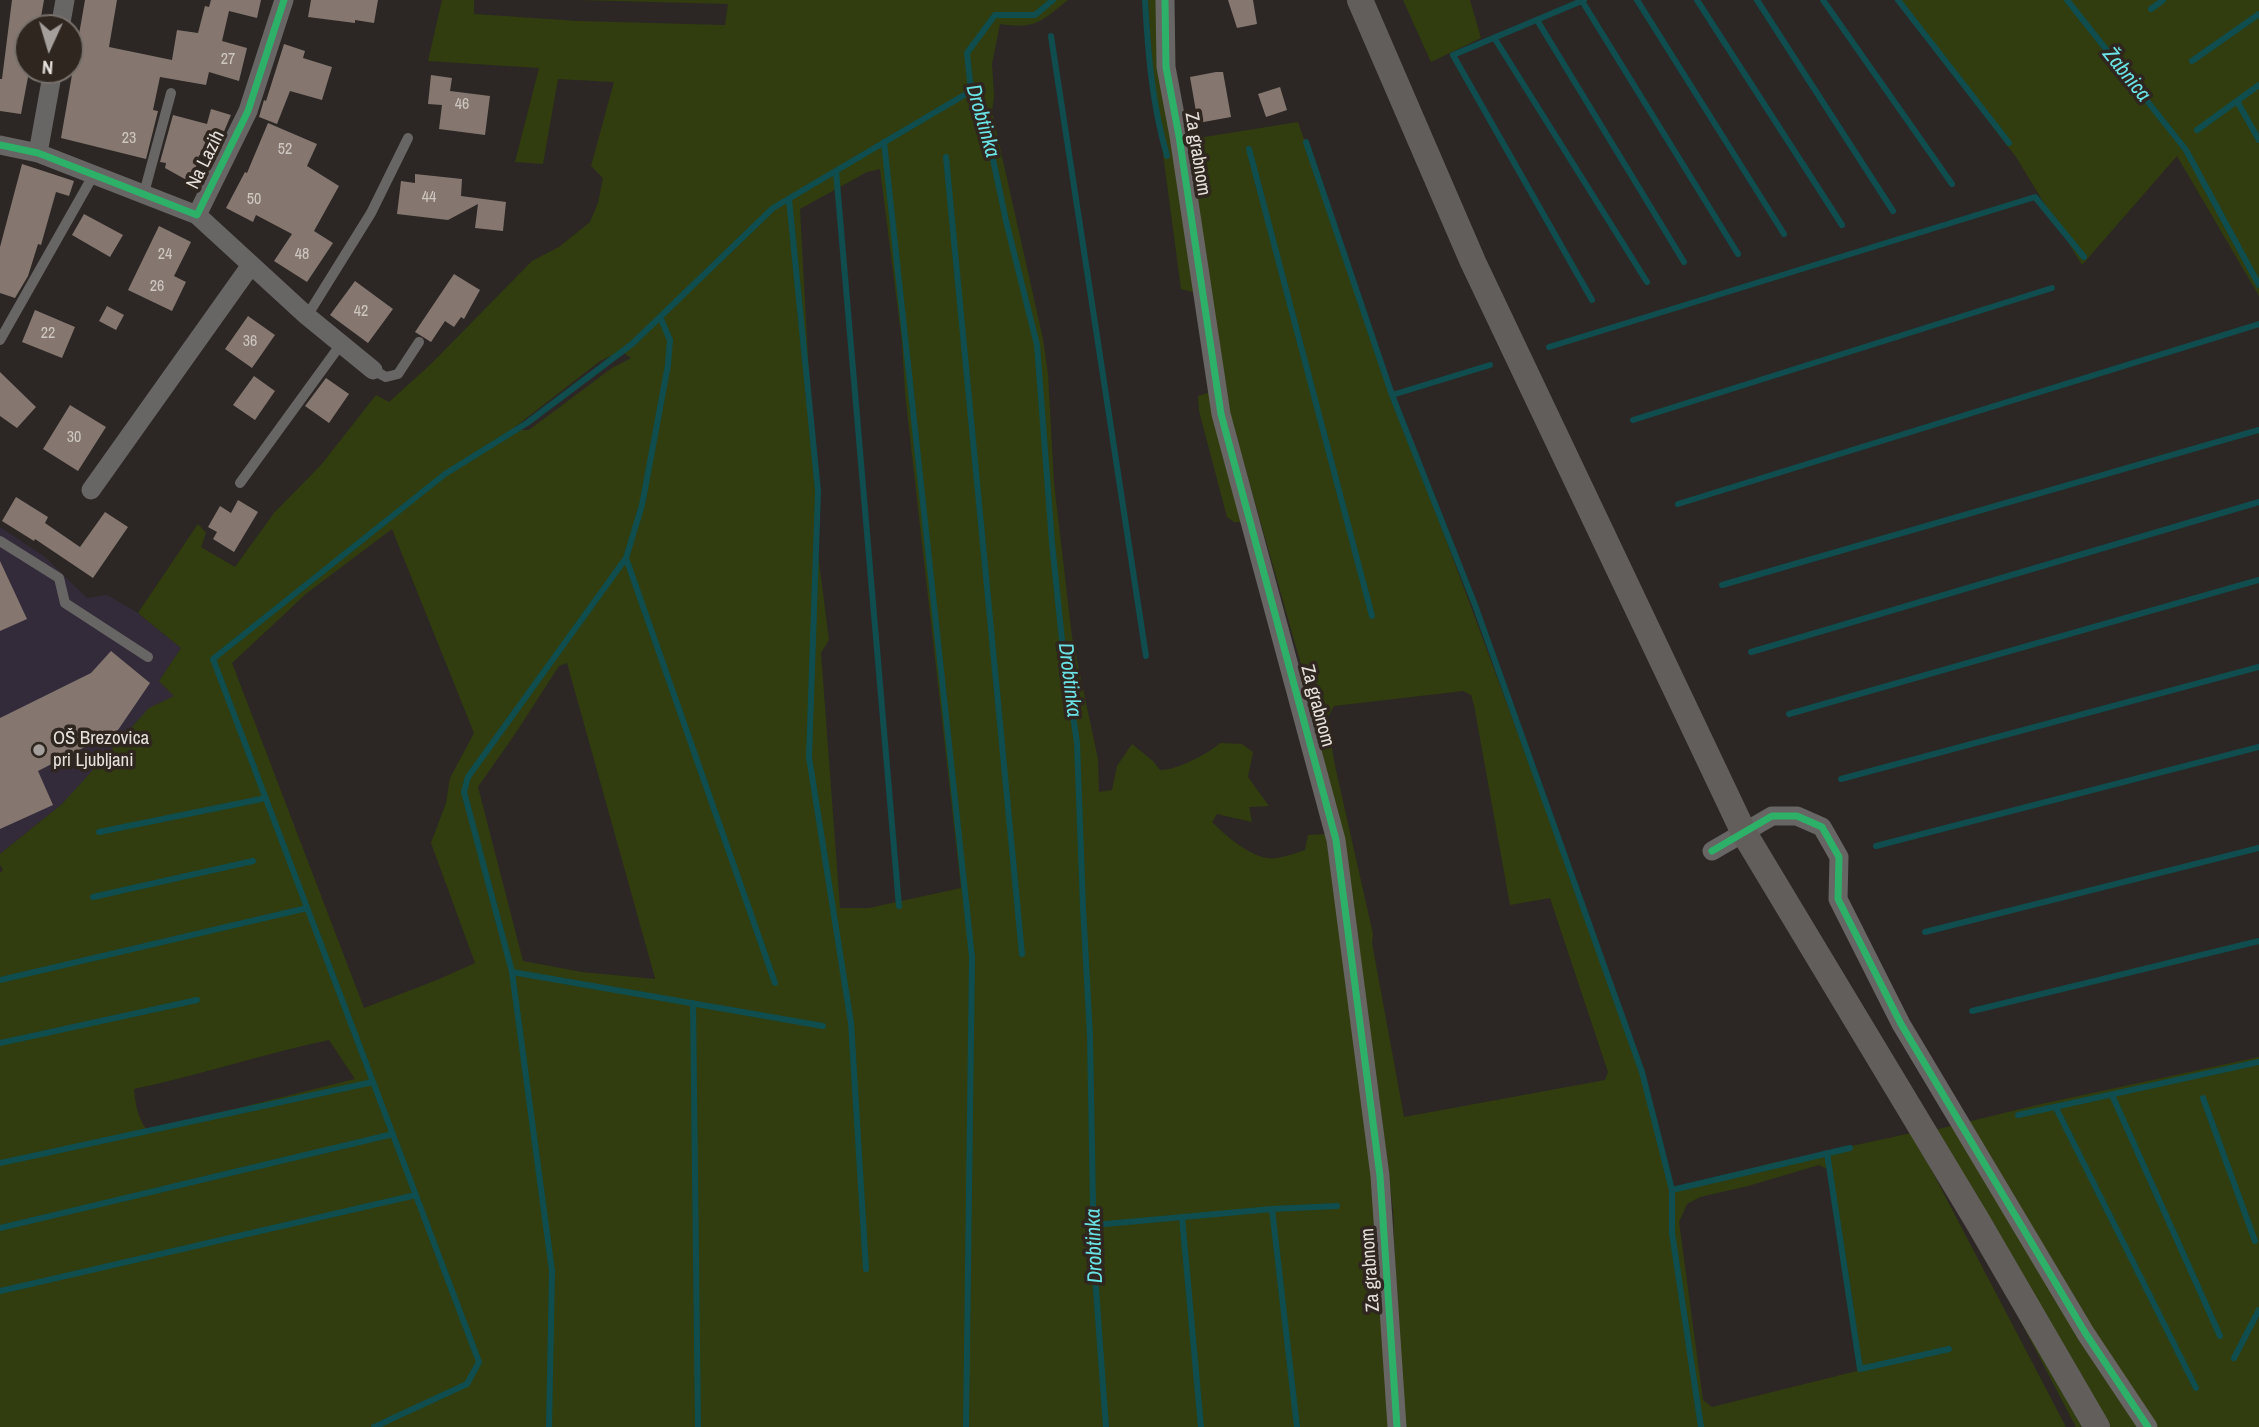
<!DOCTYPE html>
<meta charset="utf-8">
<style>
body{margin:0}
#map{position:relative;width:2259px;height:1427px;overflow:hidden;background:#2c2724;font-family:"Archivo Narrow",sans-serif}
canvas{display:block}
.north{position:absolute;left:14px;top:14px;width:70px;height:70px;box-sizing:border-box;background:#2f2620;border:2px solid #78706b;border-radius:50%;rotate:184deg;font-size:19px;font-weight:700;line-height:28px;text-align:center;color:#e6e0db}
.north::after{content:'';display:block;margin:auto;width:24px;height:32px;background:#a59f9b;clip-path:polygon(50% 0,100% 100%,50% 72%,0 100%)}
</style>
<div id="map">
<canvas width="2259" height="1427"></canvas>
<div class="north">N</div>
</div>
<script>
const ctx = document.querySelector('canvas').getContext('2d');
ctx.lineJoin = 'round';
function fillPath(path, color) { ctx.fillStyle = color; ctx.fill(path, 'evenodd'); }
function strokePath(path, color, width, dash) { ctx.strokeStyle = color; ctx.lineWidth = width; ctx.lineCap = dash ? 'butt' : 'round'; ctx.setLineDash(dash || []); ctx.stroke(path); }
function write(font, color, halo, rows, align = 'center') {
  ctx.font = font + ' "Archivo Narrow",sans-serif'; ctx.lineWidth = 7; ctx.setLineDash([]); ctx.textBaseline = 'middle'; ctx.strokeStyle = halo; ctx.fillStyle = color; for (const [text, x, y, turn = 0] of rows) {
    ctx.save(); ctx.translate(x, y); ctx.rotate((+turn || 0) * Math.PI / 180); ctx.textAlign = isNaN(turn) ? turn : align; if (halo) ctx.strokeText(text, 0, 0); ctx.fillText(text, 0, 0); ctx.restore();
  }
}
fillPath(new Path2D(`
 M0 527 45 557 87 598 107 595 138 613 181 648 159 681 175 696 62 804 0 854Z`), '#332b39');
fillPath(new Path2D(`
 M442 0H474V14L578 21 725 25 728 4 579 0H1068C1040 22 1037 29 1000 24L992 64 994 96 992 112 1043 339 1048 374 1054 483 1072 637 1098 759 1099 792 1112 790 1117 766 1132 744 1153 761 1160 770C1175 771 1208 754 1220 743L1242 744 1253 752 1248 777 1269 806 1249 807 1252 822 1217 814 1212 822C1227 837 1255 862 1278 858 1287 856 1296 853 1305 850L1308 835 1326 834 1377 1192 1390 1427H0V873L3 870 0 865V854L62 804 149 708 174 696 159 681 181 648 138 613 198 524 206 533 201 547 235 567 274 513 321 465 376 395 389 402 431 364 532 261 559 247 590 222 598 203 603 178 591 166 614 82 558 79 543 164 515 162 539 68 428 61ZM880 169 902 342 905 393 961 888 869 908H840L821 653 829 640 819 562 800 209 867 172ZM621 351 631 358 612 368 529 430H511L600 361ZM392 529 474 733 450 778 446 803 431 843 475 963 437 980 364 1008 232 663 307 593ZM567 663 655 978V979L582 972 523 961 478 787 515 734 559 666ZM329 1040 355 1079 166 1126 147 1130C138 1119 135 1103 134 1089 200 1075 263 1054 329 1040Z
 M1148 0H1160L1196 293 1181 289 1153 79Z
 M1403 0H1470L1481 38 1431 62Z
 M1895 0H2259V296L2177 156 2082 265 2016 157Z
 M1298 122 1403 424 1624 1019 1650 1102 1674 1188 1768 1164 1912 1133 2066 1427H1402L1393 1210 1382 1117 1325 764 1302 668 1230 414 1186 140ZM1463 691 1471 695 1474 705 1510 905 1550 898 1608 1072 1605 1080 1404 1117 1372 943 1373 934 1335 766 1327 719 1334 706ZM1819 1165 1827 1169C1840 1235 1859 1304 1857 1371L1712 1407 1703 1400 1679 1222 1687 1204 1700 1197 1748 1186Z
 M1213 391 1242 522H1234L1227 517 1199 411 1198 396Z
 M2259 1057V1427H2076L1922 1133 2037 1105Z`), '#313d0e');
strokePath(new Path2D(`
 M1053 0 1035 15H995L967 53 971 91 989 140 1006 221 1037 345 1052 543 1062 640 1077 743 1083 907 1090 1036 1094 1262 1106 1427
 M1145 0C1148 53 1152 104 1167 156
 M1584 0 1453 55 1592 300
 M1637 0 1784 234
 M1697 0 1842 225
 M1757 0 1893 211
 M1823 0 1952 184
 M1898 0 2009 143
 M2067 0 2186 150 2259 285
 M1582 1 1738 254
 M2151 9 2163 0
 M1537 20 1684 262
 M1051 36 1146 656
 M1495 39 1647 282
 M2192 61 2259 14
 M2237 101 2259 140
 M2197 130 2259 85
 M884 142 972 957 966 1427
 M1306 142 1392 395 1475 605 1642 1072 1672 1190V1233L1701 1427
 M1249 149 1372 616
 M946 157 1022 954
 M836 171 899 906
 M789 199 818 491 809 757 851 1023 866 1269
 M1549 347 2035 197 2084 257
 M1392 395 1490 365
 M1633 420 2052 288
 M1678 504 2259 324
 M626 558 775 983
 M1722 585 2259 430
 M1751 652 2259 502
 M1789 714 2259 580
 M1841 779 2259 667
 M99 832 266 798
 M1876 846 2259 747
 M93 897 253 861
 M1925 932 2259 848
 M512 972 823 1026
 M0 980 307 908
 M693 1003 698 1427
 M1972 1011 2259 941
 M0 1043 197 1000
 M2112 1095 2220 1336
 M2203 1098 2255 1241
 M2056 1108 2196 1388
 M2018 1115 2259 1062
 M1827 1153 1860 1369 1949 1349
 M0 1163 373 1082
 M1672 1190 1850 1148
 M1272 1209 1297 1427
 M1182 1217 1201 1427
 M1094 1225 1272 1209 1337 1206
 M0 1228 393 1134
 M0 1291 416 1195
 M2234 1358 2259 1310
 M374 1427 467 1384 479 1362 213 659 445 474 527 423 632 344 773 208 971 91
 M549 1427 552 1271 512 972 464 792 468 777 626 558 642 505 668 365 670 340 660 317`), '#0f4d4e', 6);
fillPath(new Path2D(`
 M12 0H44L39 28H28V77L21 114 0 111V79H2Z
 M85 0H117L109 47 172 60 177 30 198 33 205 6 209 7 211 0H261L257 18 229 11 222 41 247 48 239 81 209 72 206 85 160 77 153 110 158 111 146 159 61 138Z
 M311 0H378L374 23 355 20V23L308 17Z
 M1228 0H1253L1257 24 1237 28Z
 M284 44 305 51 303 58 332 67 322 100 290 91 277 124 259 117 264 100 266 101Z
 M1216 72H1223L1231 117 1198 123 1190 77Z
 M431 75 452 78 450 91 490 96 485 135 439 129 442 105 428 104Z
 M1280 87 1287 110 1266 117 1258 94Z
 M211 109 231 115 220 141 207 137 202 156 199 155 192 183 165 168 166 163 160 162 173 115 207 124Z
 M268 123 317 144 307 166 339 186 314 231 333 243 307 282 274 261 292 234 256 215 253 222 226 208 245 172 247 173Z
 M22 164 74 181 69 196 56 192 41 245 38 244 28 276 15 298 0 293V247Z
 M415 174 462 179 461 196 506 202 503 231 475 228 478 204 448 220 397 214 401 181 415 183Z
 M84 214 123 235 110 257 72 235Z
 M159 226 191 242 174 276 186 282 172 311 128 290Z
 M454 274 480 290 464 319 461 317 454 327 445 321 431 342 415 332Z
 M355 281 393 309 368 343 330 315Z
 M107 306 124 315 116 330 99 321Z
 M35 310 75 327 62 358 22 342Z
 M248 316 275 335 252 368 225 349Z
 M0 372 36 407 17 428 0 416Z
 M254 376 275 391 255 420 233 405Z
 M326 378 349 394 329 423 305 406Z
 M70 405 106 427 78 471 43 449Z
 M16 497 48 517 45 523 80 547 105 512 128 527 93 578 35 539 34 541 2 521Z
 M238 500 258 512 234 552 213 539 217 532 208 527 220 506 231 513Z
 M0 561 27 619 0 631Z
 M111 651 150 683 118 730 38 771 53 805 0 829V718L91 673Z`), '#857770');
strokePath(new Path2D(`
 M144 193 171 93
 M307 316 371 213 408 138
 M0 340 94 174
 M373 370 386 377 398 374 419 342
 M240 483 341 344
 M0 541 59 578 65 603 148 657`), '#686565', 10);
strokePath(new Path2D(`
 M1165 0 1166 67 1179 136 1221 414 1336 840 1380 1176 1397 1427
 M60 28 65 0
 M0 145 38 153 197 215 248 111 284 0
 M38 153 53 70
 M197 215 307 316 373 370
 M91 490 251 265
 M1712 851 1772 816H1797L1822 827 1839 857 1838 899 1901 1024 2086 1334 2148 1427`), '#686565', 19);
strokePath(new Path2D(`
 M1360 0 1473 262 1744 833 1978 1222 2097 1427`), '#625e5c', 26);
strokePath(new Path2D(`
 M1165 0 1166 67 1179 136 1221 414 1336 840 1380 1176 1397 1427
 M0 145 38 153 197 215 248 111 284 0
 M1712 851 1772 816H1797L1822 827 1839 857 1838 899 1901 1024 2086 1334 2148 1427`), '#2db169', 7);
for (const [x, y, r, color] of [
 [39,750,7,"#a59f9b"]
]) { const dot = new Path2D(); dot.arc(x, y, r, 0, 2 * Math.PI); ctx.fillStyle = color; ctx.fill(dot); strokePath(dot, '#2f2620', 2.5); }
write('16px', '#cec6c0', null, [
 ["27",228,60],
 ["46",462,105],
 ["23",129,139],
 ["52",285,150],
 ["44",429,198],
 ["50",254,200],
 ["24",165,255],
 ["48",302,255],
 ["26",157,287],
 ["42",361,312],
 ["22",48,334],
 ["36",250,342],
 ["30",74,438]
]);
write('19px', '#e6e0db', '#2f2620', [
 ["Za grabnom",1197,154,81],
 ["Na Lazih",206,160,-64],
 ["Za grabnom",1317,706,75],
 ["Za grabnom",1371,1270,-94]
]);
write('19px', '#e6e0db', '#2f2620', [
 ["OŠ Brezovica",53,739],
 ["pri Ljubljani",53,761]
], 'left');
write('italic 21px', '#6be4e7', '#2f2620', [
 ["Žabnica",2126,75,51],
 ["Drobtinka",982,121,74],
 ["Drobtinka",1069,680,83],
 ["Drobtinka",1095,1246,-92]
]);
</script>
